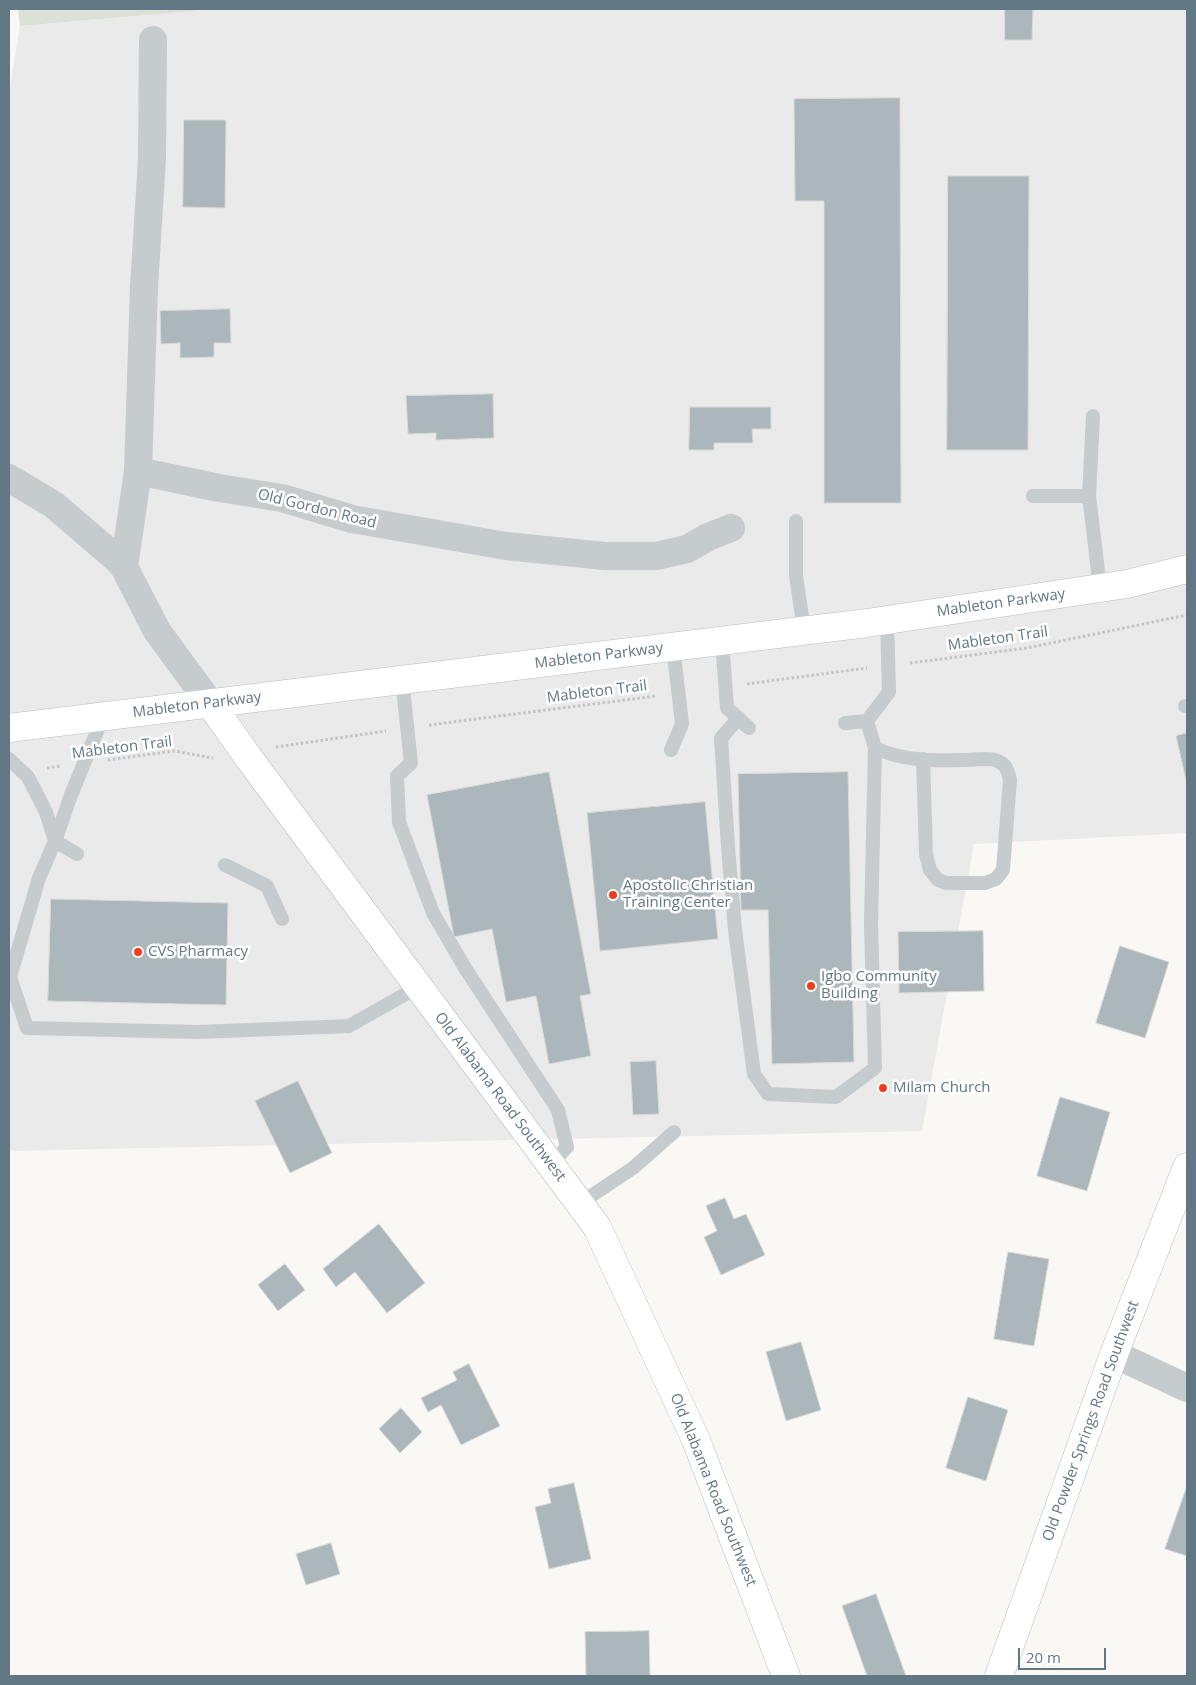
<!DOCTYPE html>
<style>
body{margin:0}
#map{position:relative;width:1196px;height:1685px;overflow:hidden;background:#f9f8f5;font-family:"Open Sans",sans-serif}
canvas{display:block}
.frame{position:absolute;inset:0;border:10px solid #617783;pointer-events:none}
.scale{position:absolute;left:1018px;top:1648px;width:88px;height:22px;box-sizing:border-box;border:2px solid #617783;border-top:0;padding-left:6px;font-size:15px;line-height:18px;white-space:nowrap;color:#617783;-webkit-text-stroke:4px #fff;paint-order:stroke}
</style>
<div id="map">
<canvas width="1196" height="1685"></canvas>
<div class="frame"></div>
<div class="scale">20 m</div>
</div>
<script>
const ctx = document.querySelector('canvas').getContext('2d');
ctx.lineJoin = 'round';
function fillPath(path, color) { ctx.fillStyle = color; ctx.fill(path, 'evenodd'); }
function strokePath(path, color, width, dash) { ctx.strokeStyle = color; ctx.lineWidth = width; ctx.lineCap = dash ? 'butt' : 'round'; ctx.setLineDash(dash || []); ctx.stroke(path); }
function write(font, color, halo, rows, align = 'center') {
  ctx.font = font + ' "Open Sans",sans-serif'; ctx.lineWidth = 5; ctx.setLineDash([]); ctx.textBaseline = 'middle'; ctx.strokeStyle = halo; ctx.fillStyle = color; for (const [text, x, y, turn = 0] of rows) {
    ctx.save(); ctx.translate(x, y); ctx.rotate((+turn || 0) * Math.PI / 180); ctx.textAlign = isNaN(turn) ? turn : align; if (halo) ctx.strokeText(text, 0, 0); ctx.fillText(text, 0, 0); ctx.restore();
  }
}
fillPath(new Path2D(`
 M217 9H1187V833L974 844 922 1131 9 1151V93L20 26Z`), '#e9eae9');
fillPath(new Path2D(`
 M18 9H217L20 26Z`), '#dbe1d6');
const building = new Path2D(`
 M1005 9H1033L1032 40H1005Z
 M900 98 901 503H824V201H795L794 99Z
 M184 120H226L225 208 183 207Z
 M948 176H1029L1028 450H947Z
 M230 309 231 343H214V357L180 358V343L161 344 160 311Z
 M493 394 494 438 436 440V433L408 434 406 396Z
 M690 407H771V429H752L753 443H714V450H689Z
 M1187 733V780H1186L1176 736Z
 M549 772 591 994 580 996 591 1056 549 1064 536 996 506 1002 492 929 454 937 427 795Z
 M848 772 854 1062 772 1064 768 910H741L738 774Z
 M705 802 718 939 600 951 587 813Z
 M51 899 228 903 226 1005 48 1001Z
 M983 931 984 991 899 993 898 932Z
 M1120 946 1169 962 1145 1038 1096 1023Z
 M656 1061 659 1114 633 1115 630 1062Z
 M298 1081 332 1153 290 1173 255 1101Z
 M1060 1097 1110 1112 1087 1191 1037 1176Z
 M725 1198 734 1219 746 1214 765 1255 721 1275 704 1237 717 1231 706 1206Z
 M379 1224 425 1283 387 1313 355 1272 336 1287 323 1269Z
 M1008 1252 1049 1259 1034 1346 994 1339Z
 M285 1264 305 1290 278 1311 258 1285Z
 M801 1342 821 1410 786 1421 766 1352Z
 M469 1364 500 1426 461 1445 441 1405 428 1412 421 1398 457 1380 453 1372Z
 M968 1397 1008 1410 986 1481 946 1468Z
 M401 1408 422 1432 400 1453 379 1429Z
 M574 1483 591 1559 549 1569 535 1507 551 1503 548 1489Z
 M1187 1486V1556L1165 1549Z
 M331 1543 340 1574 306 1585 296 1554Z
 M876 1594 906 1676H867L842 1606Z
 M649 1631 650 1676H586L585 1632Z`);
fillPath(building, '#acb7bb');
strokePath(building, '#dadad8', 1);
const secondary = new Path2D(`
 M210 703 248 757 597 1227 696 1440 786 1676
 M9 728 867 623 1127 584 1187 569
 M999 1676 1114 1354 1187 1167`);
strokePath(secondary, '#b8bec2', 29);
strokePath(new Path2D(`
 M910 663 1027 648 1187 615
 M747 684 867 668
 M429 725 656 696
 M276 747 386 731
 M108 760 174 751 213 758
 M47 768 60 766`), '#c1c4c6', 3, [2.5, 2.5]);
strokePath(new Path2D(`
 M1093 416 1089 496 1100 588
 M1033 496H1089
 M796 521V576L804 630
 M722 640 727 708 749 728
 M402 679 411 763 397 776 399 822 433 913 465 968 558 1110 567 1147 550 1165
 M1185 706H1187
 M108 717 98 729 71 795 55 841 39 878 10 977 27 1028 198 1032 349 1026 418 987
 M739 718 721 738 728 847 735 930 754 1074 768 1094 836 1097 875 1068 871 924 875 748 867 721
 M845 723 867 721 889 692 887 620
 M875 748C903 761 933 761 963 760 974 760 988 757 998 761 1007 765 1008 772 1010 780L1003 870 996 879 985 883H946L938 880 930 870 926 854 923 759
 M671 750 682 724 673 646
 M9 759 28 777 46 812 55 841 77 854
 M225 865 267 886 282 919
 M579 1204 633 1168 674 1132`), '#c6cbce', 14);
strokePath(new Path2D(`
 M138 471 219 488 282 498 352 519 506 546 605 556H656L687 549 708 537 731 528
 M9 478 54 505 117 559 124 567 157 631 210 703
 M124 567 138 471 144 287 152 159 153 40
 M1114 1354 1187 1388`), '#c6cbce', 28);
strokePath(secondary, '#fff', 28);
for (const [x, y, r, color] of [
 [613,895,5,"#f33a1b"],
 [138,952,5,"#f33a1b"],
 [811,986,5,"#f33a1b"],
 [883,1088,5,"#f33a1b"]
]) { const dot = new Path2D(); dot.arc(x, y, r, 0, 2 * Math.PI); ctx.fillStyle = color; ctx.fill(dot); strokePath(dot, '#fff', 2); }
write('15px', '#617783', '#fff', [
 ["Old Gordon Road",317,509,14],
 ["Mableton Parkway",1001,603,-8],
 ["Mableton Trail",998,639,-8],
 ["Mableton Parkway",599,656,-7],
 ["Mableton Trail",597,692,-7],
 ["Mableton Parkway",197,705,-7],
 ["Mableton Trail",122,748,-7],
 ["Old Alabama Road Southwest",500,1097,53],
 ["Old Powder Springs Road Southwest",1091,1421,-70],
 ["Old Alabama Road Southwest",713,1490,68]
]);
write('15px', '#617783', '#fff', [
 ["Apostolic Christian",623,886],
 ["Training Center",623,903],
 ["CVS Pharmacy",148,952],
 ["Igbo Community",821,977],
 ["Building",821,994],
 ["Milam Church",893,1088]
], 'left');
</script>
